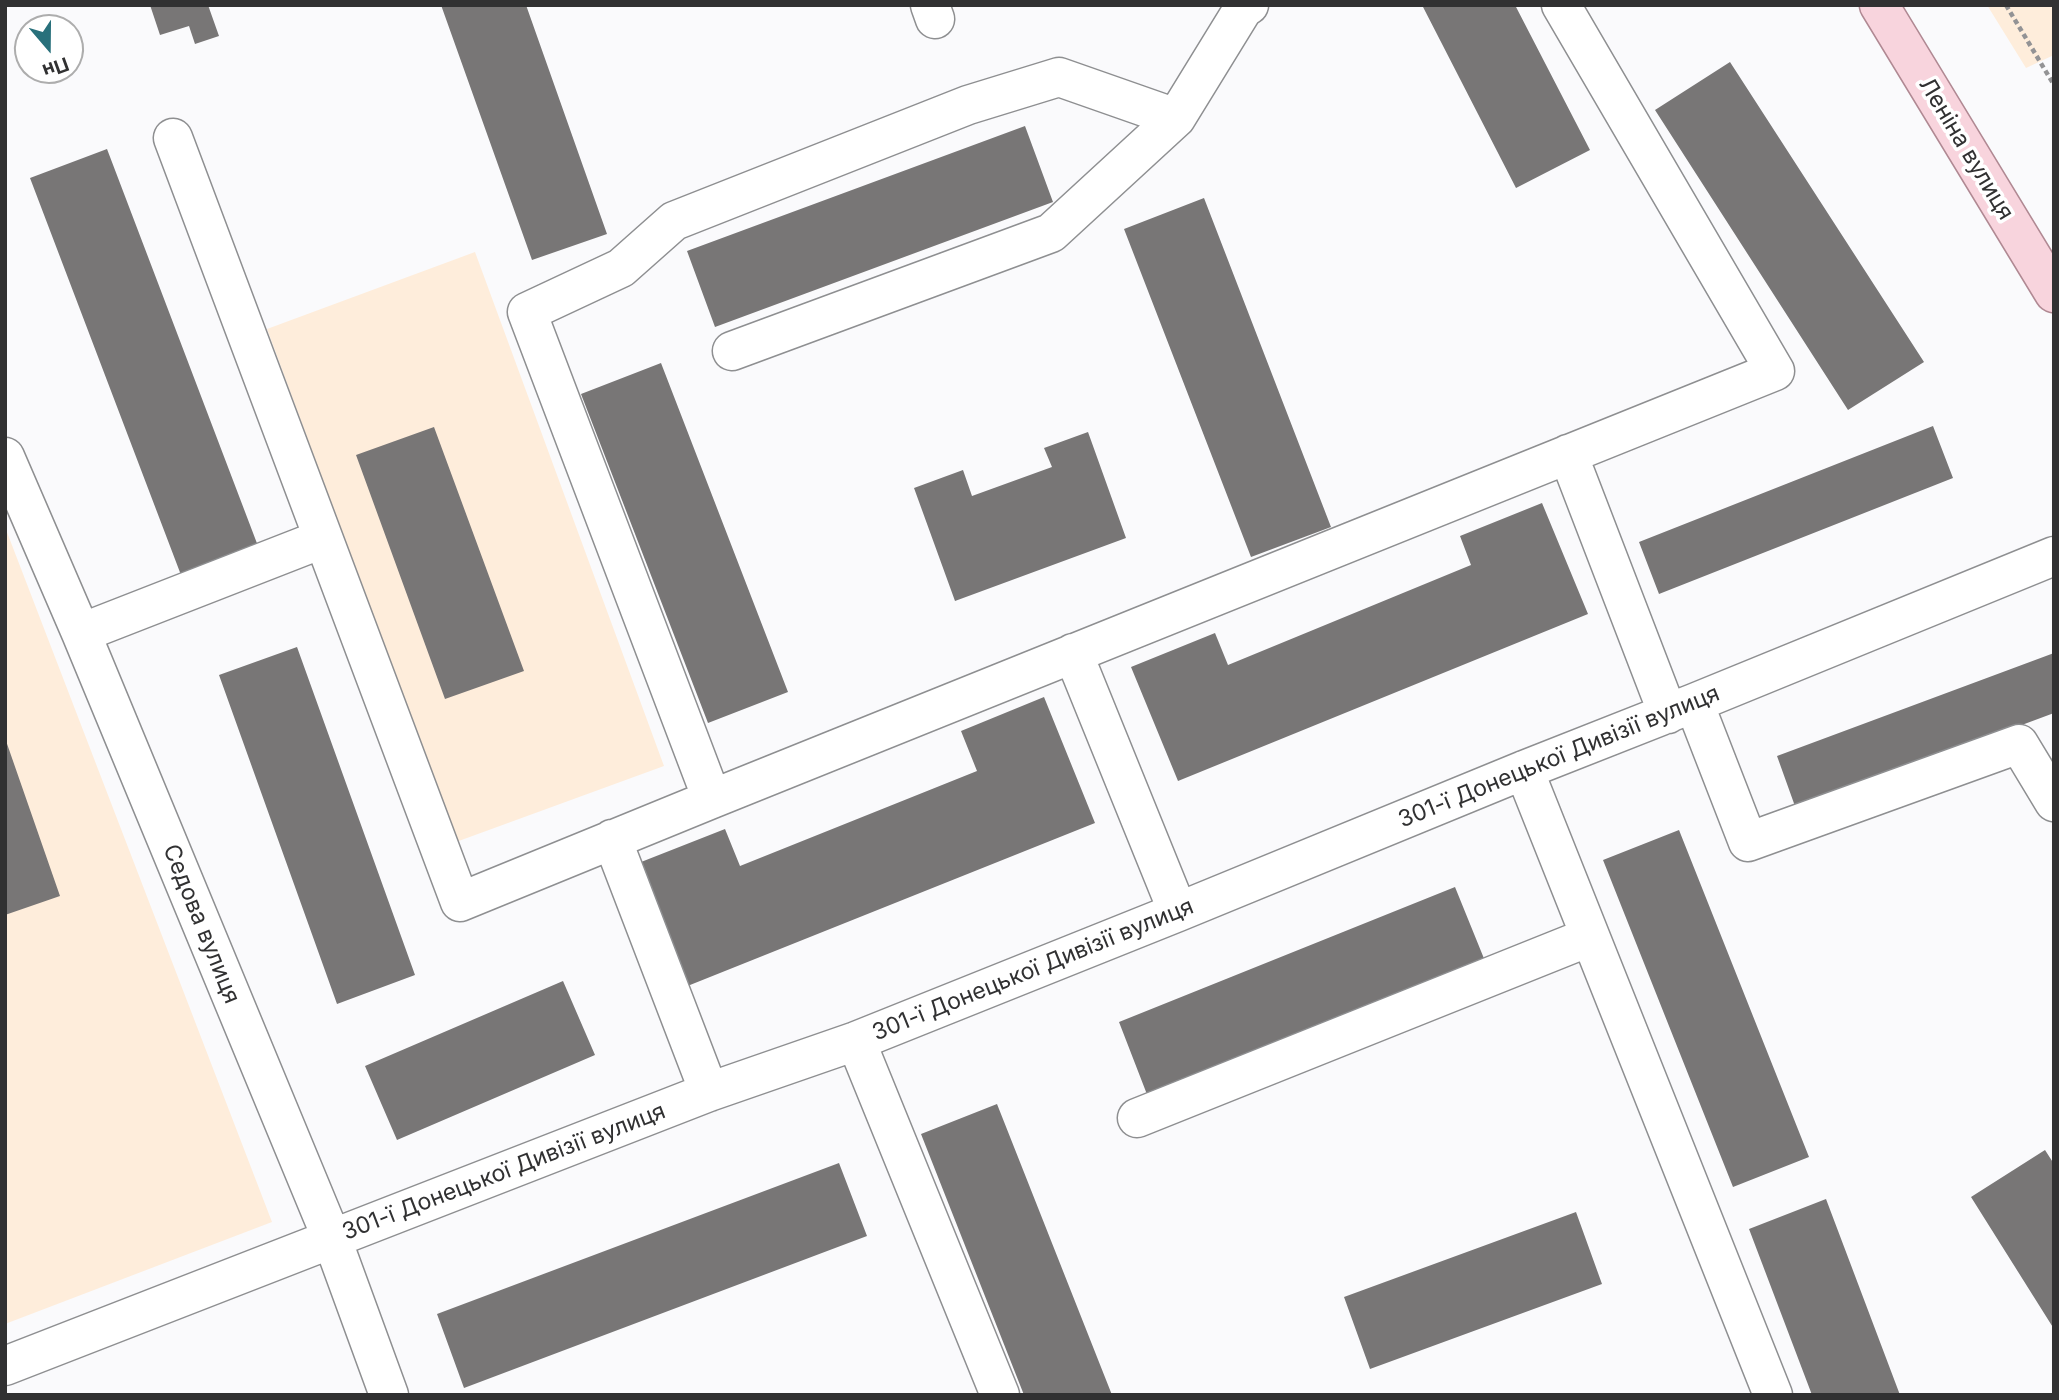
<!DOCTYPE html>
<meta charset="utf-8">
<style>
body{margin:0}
#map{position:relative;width:2059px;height:1400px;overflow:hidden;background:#fafafc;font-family:Inter,sans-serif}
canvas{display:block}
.frame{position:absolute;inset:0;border:7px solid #313132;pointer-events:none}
.north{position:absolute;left:14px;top:14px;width:70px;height:70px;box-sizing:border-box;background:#fff;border:2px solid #adadad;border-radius:50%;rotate:160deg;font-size:19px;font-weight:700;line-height:28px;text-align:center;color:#313132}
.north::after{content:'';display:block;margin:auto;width:24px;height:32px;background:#28707b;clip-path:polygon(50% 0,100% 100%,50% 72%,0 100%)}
</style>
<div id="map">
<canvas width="2059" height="1400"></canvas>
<div class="frame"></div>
<div class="north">Пн</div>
</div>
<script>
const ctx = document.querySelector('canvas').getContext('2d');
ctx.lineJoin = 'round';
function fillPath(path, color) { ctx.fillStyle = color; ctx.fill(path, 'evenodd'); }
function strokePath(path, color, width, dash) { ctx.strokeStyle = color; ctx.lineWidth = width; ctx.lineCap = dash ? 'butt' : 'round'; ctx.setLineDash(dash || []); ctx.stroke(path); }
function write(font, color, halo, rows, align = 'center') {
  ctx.font = font + ' Inter,sans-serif'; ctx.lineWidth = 7; ctx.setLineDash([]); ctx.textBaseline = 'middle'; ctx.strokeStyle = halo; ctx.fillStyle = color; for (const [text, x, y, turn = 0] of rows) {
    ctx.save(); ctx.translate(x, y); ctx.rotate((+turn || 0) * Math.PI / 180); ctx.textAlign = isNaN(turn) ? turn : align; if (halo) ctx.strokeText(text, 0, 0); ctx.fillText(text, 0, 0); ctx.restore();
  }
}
fillPath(new Path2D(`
 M1987 5H2054V55L2026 68Z
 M475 252 664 766 456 842 267 329Z
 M5 527 272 1222 5 1324Z`), '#feeddb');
fillPath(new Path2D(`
 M150 5H208L219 36 195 44 189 26 160 35Z
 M441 5H526L607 234 532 260Z
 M1422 5H1515L1590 150 1516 188Z
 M1730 62 1924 362 1848 410 1655 110Z
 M1025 126 1053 202 715 327 687 251Z
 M107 149 258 546 181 575 30 178Z
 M1204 198 1331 527 1251 557 1124 229Z
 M661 363 788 692 708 723 581 394Z
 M1933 426 1953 478 1659 594 1639 542Z
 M434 427 524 671 445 699 356 455Z
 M1088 432 1126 538 955 601 914 488 963 470 972 496 1052 467 1044 448Z
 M1542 503 1588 614 1178 781 1131 667 1215 633 1228 665 1471 565 1460 536Z
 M297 647 415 975 337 1004 219 675Z
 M2054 653V713L1796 809 1777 756Z
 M1044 697 1095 823 685 987 636 864 725 829 740 866 977 771 961 731Z
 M5 738 60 896 5 915Z
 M1679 830 1809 1157 1733 1187 1603 860Z
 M1455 887 1485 961 1148 1097 1119 1022Z
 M563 981 595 1055 397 1140 365 1066Z
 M997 1104 1112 1395H1024L921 1134Z
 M2045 1150 2054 1164V1329L1971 1197Z
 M839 1163 867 1236 464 1388 437 1314Z
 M1826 1199 1900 1395H1812L1749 1229Z
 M1576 1212 1602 1284 1370 1369 1344 1297Z`), '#787676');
const minor = new Path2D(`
 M930 5 935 19
 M173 138 460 902 712 799 1775 371 1561 5
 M732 351 1051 233 1176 118 1243 9 1249 5
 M1568 454 1668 714
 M5 457 81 633 332 1239 389 1395
 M81 633 322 539
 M1073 653 1178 912
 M1694 703 1748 842 2019 744 2054 802
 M1524 770 1773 1395
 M712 799 527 312 621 268 674 221 968 105 1059 77 1176 118
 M612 839 709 1092
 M856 1041 1000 1395
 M1137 1118 1589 937
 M5 1366 709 1092 856 1041 1178 912 1524 770 1694 703 2054 556`);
const major = new Path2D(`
 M1879 5 2054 293`);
strokePath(minor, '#8e8f91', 41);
strokePath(major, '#b08993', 41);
strokePath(new Path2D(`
 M2006 5 2054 85`), '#939395', 4.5, [5, 3.5]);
strokePath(minor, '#fff', 38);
strokePath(major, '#f8d4dd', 38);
write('23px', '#313132', '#fff', [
 ["Леніна вулиця",1966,149,59],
 ["301-ї Донецької Дивізії вулиця",1559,757,-22],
 ["Седова вулиця",201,924,68],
 ["301-ї Донецької Дивізії вулиця",1033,970,-22],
 ["301-ї Донецької Дивізії вулиця",504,1172,-21]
]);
</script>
